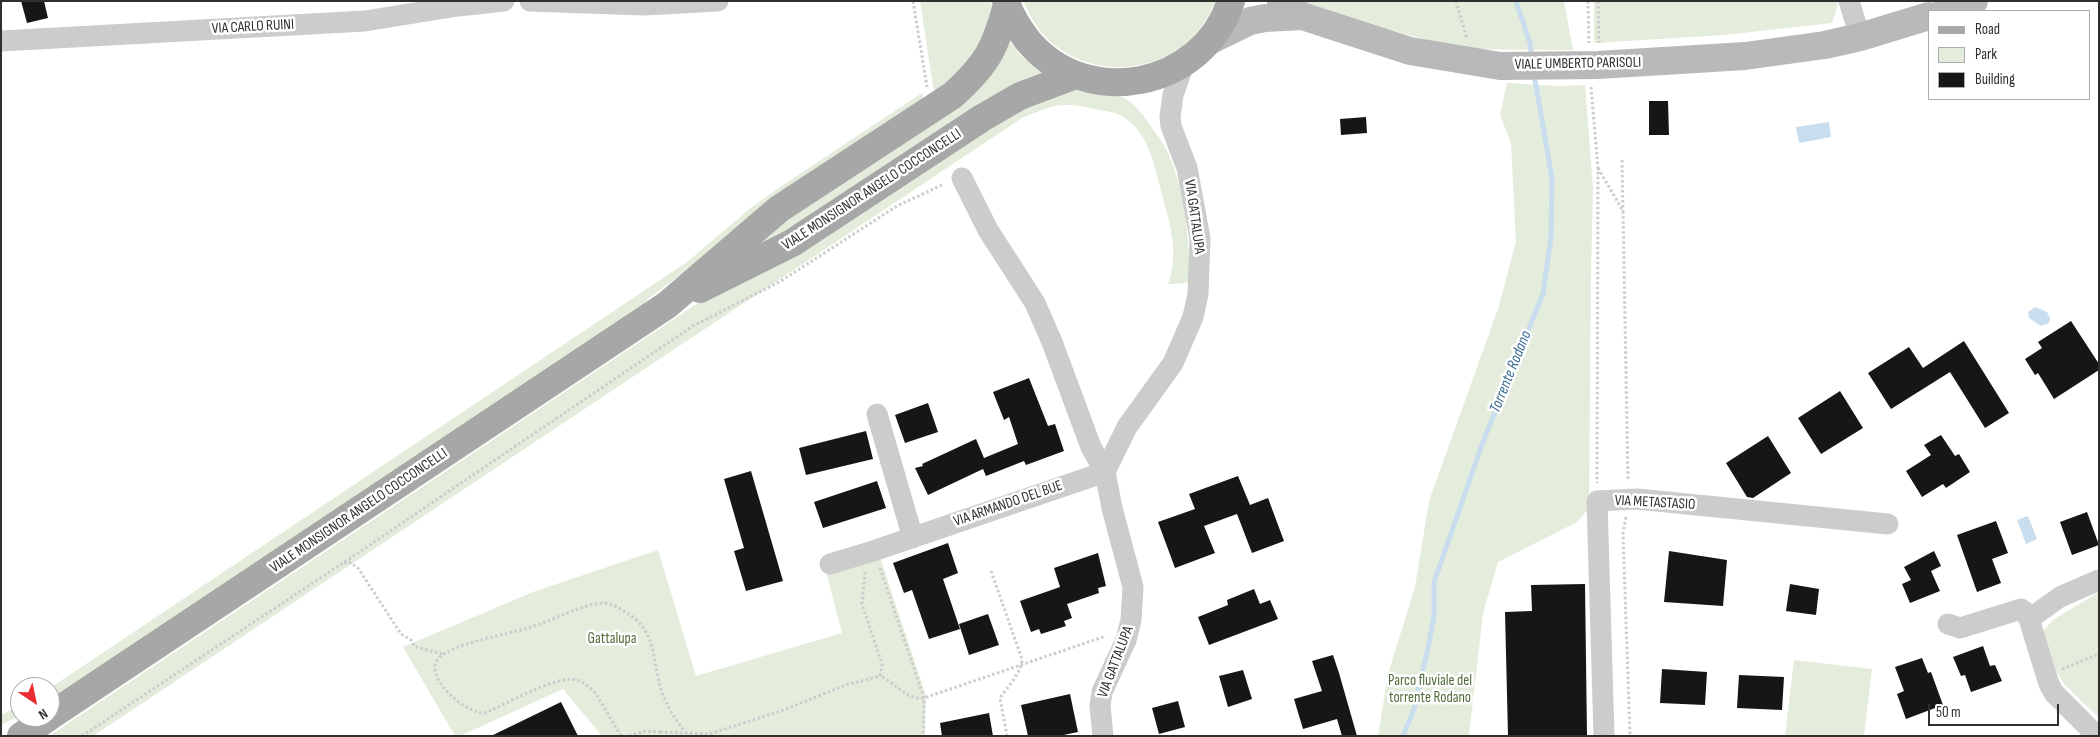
<!DOCTYPE html>
<style>
body{margin:0}
#map{position:relative;width:2100px;height:737px;overflow:hidden;background:#fff;font-family:"Sofia Sans Condensed",sans-serif}
canvas{display:block}
.frame{position:absolute;inset:0;border:2px solid #2f2f2f;pointer-events:none}
.legend{position:absolute;left:1928px;top:10px;width:162px;height:90px;box-sizing:border-box;background:#fff;border:1px solid #acacac;margin:0;padding:6px 9px;list-style:none;font-size:15px;color:#2f2f2f}
.legend li{display:flex;align-items:center;gap:10px;height:25px}
.legend b{width:25px;border:1px solid #acacac}
.north{position:absolute;left:10px;top:677px;width:50px;height:50px;box-sizing:border-box;background:#fff;border:1px solid #acacac;border-radius:50%;rotate:146deg;font-size:14px;font-weight:700;line-height:20px;text-align:center;color:#2f2f2f}
.north::after{content:'';display:block;margin:auto;width:18px;height:22px;background:#e92d33;clip-path:polygon(50% 0,100% 100%,50% 72%,0 100%)}
.scale{position:absolute;left:1928px;top:704px;width:131px;height:22px;box-sizing:border-box;border:2px solid #2f2f2f;border-top:0;padding-left:6px;font-size:15px;line-height:18px;white-space:nowrap;color:#2f2f2f;-webkit-text-stroke:4px #fff;paint-order:stroke}
</style>
<div id="map">
<canvas width="2100" height="737"></canvas>
<div class="frame"></div>
<ul class="legend">
<li><b style="height:6px;background:#a7a7a7"></b>Road</li>
<li><b style="height:14px;background:#e4ecdc"></b>Park</li>
<li><b style="height:14px;background:#161616"></b>Building</li>
</ul>
<div class="north">N</div>
<div class="scale">50 m</div>
</div>
<script>
const ctx = document.querySelector('canvas').getContext('2d');
ctx.lineJoin = 'round';
function fillPath(path, color) { ctx.fillStyle = color; ctx.fill(path, 'evenodd'); }
function strokePath(path, color, width, dash) { ctx.strokeStyle = color; ctx.lineWidth = width; ctx.lineCap = dash ? 'butt' : 'round'; ctx.setLineDash(dash || []); ctx.stroke(path); }
function write(font, color, halo, rows, align = 'center') {
  ctx.font = font + ' "Sofia Sans Condensed",sans-serif'; ctx.lineWidth = 5; ctx.setLineDash([]); ctx.textBaseline = 'middle'; ctx.strokeStyle = halo; ctx.fillStyle = color; for (const [text, x, y, turn = 0] of rows) {
    ctx.save(); ctx.translate(x, y); ctx.rotate((+turn || 0) * Math.PI / 180); ctx.textAlign = isNaN(turn) ? turn : align; if (halo) ctx.strokeText(text, 0, 0); ctx.fillText(text, 0, 0); ctx.restore();
  }
}
fillPath(new Path2D(`
 M920 1H991L993 13 976 58 935 93 933 86Z
 M1023 1H1216C1208 18 1199 32 1185 44 1144 78 1078 74 1043 34 1034 24 1029 13 1023 1Z
 M1302 1H1564L1573 50 1459 49 1355 20Z
 M1594 1H1837L1838 4 1832 23 1724 35 1594 43Z
 M1009 41 1021 56 1043 73 794 232 742 255Z
 M1507 83 1558 86 1585 85 1593 188 1591 274 1589 508 1577 522 1498 562 1483 613 1469 736H1378L1388 674 1415 587 1429 501 1499 306 1516 241 1511 143 1500 115Z
 M1062 89C1079 91 1112 91 1126 99 1136 105 1144 116 1150 125 1154 132 1161 139 1165 147 1185 185 1190 241 1189 283L1168 284C1179 256 1171 227 1163 198 1155 170 1149 126 1117 114 1111 111 1102 111 1095 109 1061 101 1053 105 1022 118L93 736H49L707 297 1036 96Z
 M922 93 926 106 784 198 649 298 644 304 50 702V688L687 262 752 207 783 185Z
 M658 550 696 676 842 633 826 571 879 554 926 696 925 736H602L563 689 460 736H455L403 647 533 592Z
 M2099 592V718L2064 684 2056 671 2043 631 2053 620Z
 M1794 660 1872 669 1864 736H1785Z
 M20 705V716L1 725V715Z`), '#e4ecdc');
fillPath(new Path2D(`
 M1829 122 1831 137 1799 143 1796 127Z
 M2035 307 2047 312 2050 318 2049 323 2041 326 2029 318 2028 312Z
 M2028 516 2037 539 2026 544 2017 520Z`), '#c8dded');
strokePath(new Path2D(`
 M1516 1 1530 43 1532 58
 M1403 736 1414 709 1428 648 1434 616V582L1484 439 1543 294 1551 237 1552 178 1534 74`), '#c8dded', 5);
fillPath(new Path2D(`
 M21 1H44L48 18 27 23Z
 M1649 101H1668L1669 135H1649Z
 M1366 117 1367 133 1341 135 1340 119Z
 M2071 321 2099 364V370L2054 399 2038 373 2035 375 2025 359 2042 348 2038 342Z
 M1964 341 2009 413 1985 428 1950 372 1891 409 1868 373 1909 347 1923 368Z
 M1029 378 1048 426 1055 424 1064 451 1026 465 1024 461 986 476 983 469 928 495 915 468 923 466 922 464 976 439 984 458 1018 444 1009 417 1004 420 993 392Z
 M1840 391 1863 428 1821 454 1798 418Z
 M928 403 938 432 905 443 895 415Z
 M866 431 873 459 806 475 799 448Z
 M1941 435 1955 456 1959 454 1970 472 1946 488 1943 484 1922 497 1906 471 1931 455 1924 445Z
 M1768 436 1791 473 1753 498 1747 497 1726 463Z
 M751 471 783 581 746 591 734 551 744 548 724 479Z
 M1238 476 1250 505 1268 498 1284 541 1252 553 1237 514 1204 526 1215 553 1175 568 1158 522 1195 509 1189 494Z
 M877 481 886 508 823 528 814 502Z
 M2087 512 2099 545 2072 555 2060 522Z
 M1996 521 2008 553 1992 559 2001 583 1977 592 1957 535Z
 M948 543 958 573 943 579 960 629 929 639 912 590 904 593 893 563Z
 M1669 551 1727 560 1723 606 1664 602Z
 M1934 551 1941 566 1931 571 1940 591 1910 603 1902 584 1911 580 1904 567Z
 M1098 553 1106 586 1098 588 1099 593 1067 604 1072 618 1064 621 1066 626 1041 634 1039 629 1031 632 1020 601 1060 587 1054 568Z
 M1585 584 1587 736H1508L1505 612 1532 611 1531 585Z
 M1790 584 1819 589 1816 615 1786 611Z
 M1254 589 1260 604 1270 600 1278 619 1209 645 1198 617 1228 605 1227 600Z
 M988 614 999 645 969 655 959 624Z
 M1983 646 1990 666 1995 665 2002 681 1971 692 1965 675 1961 676 1953 657Z
 M1333 655 1339 673 1357 736H1342L1337 719 1303 729 1294 699 1322 691 1312 661Z
 M1922 658 1928 673 1931 672 1943 705 1906 719 1897 694 1904 691 1895 667Z
 M1662 669 1707 672 1705 705 1660 703Z
 M1243 670 1252 699 1228 707 1219 676Z
 M1739 675 1784 677 1782 710 1737 708Z
 M1070 694 1078 732 1059 736H1028L1021 705Z
 M1178 701 1185 727 1159 734 1152 708Z
 M561 702 578 736H491Z
 M989 713 993 736H942L940 723Z`), '#161616');
strokePath(new Path2D(`
 M913 1 927 87
 M1456 1 1467 39
 M1588 1 1589 43
 M1598 1 1599 43
 M1591 87 1598 168 1597 483
 M1622 160 1623 211
 M1598 168 1623 211 1628 481
 M1626 517 1623 533 1630 736
 M344 563 349 562 358 568 401 634 411 640 415 647 443 654
 M880 568 924 698 923 736
 M991 571 1022 659C1022 673 1007 687 1000 698L1007 736
 M865 572 862 604 882 664 880 676C897 683 905 700 924 698L1106 636
 M2062 669 2099 654
 M660 732 709 734 781 711 846 685 880 676
 M82 736 343 563 693 326 781 281 897 206 944 184
 M621 736 596 694C591 688 584 682 577 680 558 674 504 705 485 713 467 715 421 676 439 658 454 643 505 635 528 628 550 622 581 604 603 603 610 603 618 607 624 611 658 631 651 657 661 689 666 705 675 719 685 732
 M629 736 645 731 660 732 661 736`), '#ccc', 3, [2.5, 2.5]);
strokePath(new Path2D(`
 M530 1 644 5 718 1
 M1849 1 1860 37
 M1 41 365 21 458 6 504 1
 M877 414 913 538
 M830 564 873 551 1105 472 1091 447 1052 342 1035 303 988 230 962 178
 M2029 619 2060 597 2099 580
 M1948 624 1960 628 2021 609 2024 611 2029 619 2049 684 2054 693 2097 736
 M1103 736 1100 706 1102 692 1126 640 1131 620 1133 587 1112 508 1105 472 1127 427 1173 363 1193 317 1198 294 1200 238 1187 168 1171 126 1170 117 1173 95 1184 63
 M1604 736 1597 501 1637 499 1888 524`), '#ccc', 21);
strokePath(new Path2D(`
 M1281 1 1302 16 1410 51 1500 66 1598 65 1745 56 1825 45 1860 37 1929 16
 M1945 11 1974 1
 M1209 41 1250 21 1265 18 1302 16`), '#b9b9b9', 28);
strokePath(new Path2D(`
 M1006 1C1010 16 1019 29 1028 41 1087 111 1203 88 1231 1
 M700 289 792 243 982 118 1020 96 1076 75
 M50 716 667 305 779 209 953 95C987 64 995 49 1007 5
 M21 736 49 717`), '#a7a7a7', 28);
write('15px', '#2f2f2f', '#fff', [
 ["VIA CARLO RUINI",253,27,-3],
 ["VIALE UMBERTO PARISOLI",1578,64,-1],
 ["VIALE MONSIGNOR ANGELO COCCONCELLI",872,190,-33],
 ["VIA GATTALUPA",1194,217,82],
 ["VIA METASTASIO",1655,503,3],
 ["VIA ARMANDO DEL BUE",1008,504,-19],
 ["VIALE MONSIGNOR ANGELO COCCONCELLI",359,511,-34],
 ["VIA GATTALUPA",1116,662,-69]
]);
write('15px', '#506c3b', '#fff', [
 ["Gattalupa",612,639],
 ["Parco fluviale del",1430,681],
 ["torrente Rodano",1430,698]
]);
write('italic 16px', '#3a6d93', '#fff', [
 ["Torrente Rodano",1511,372,-68]
]);
</script>
